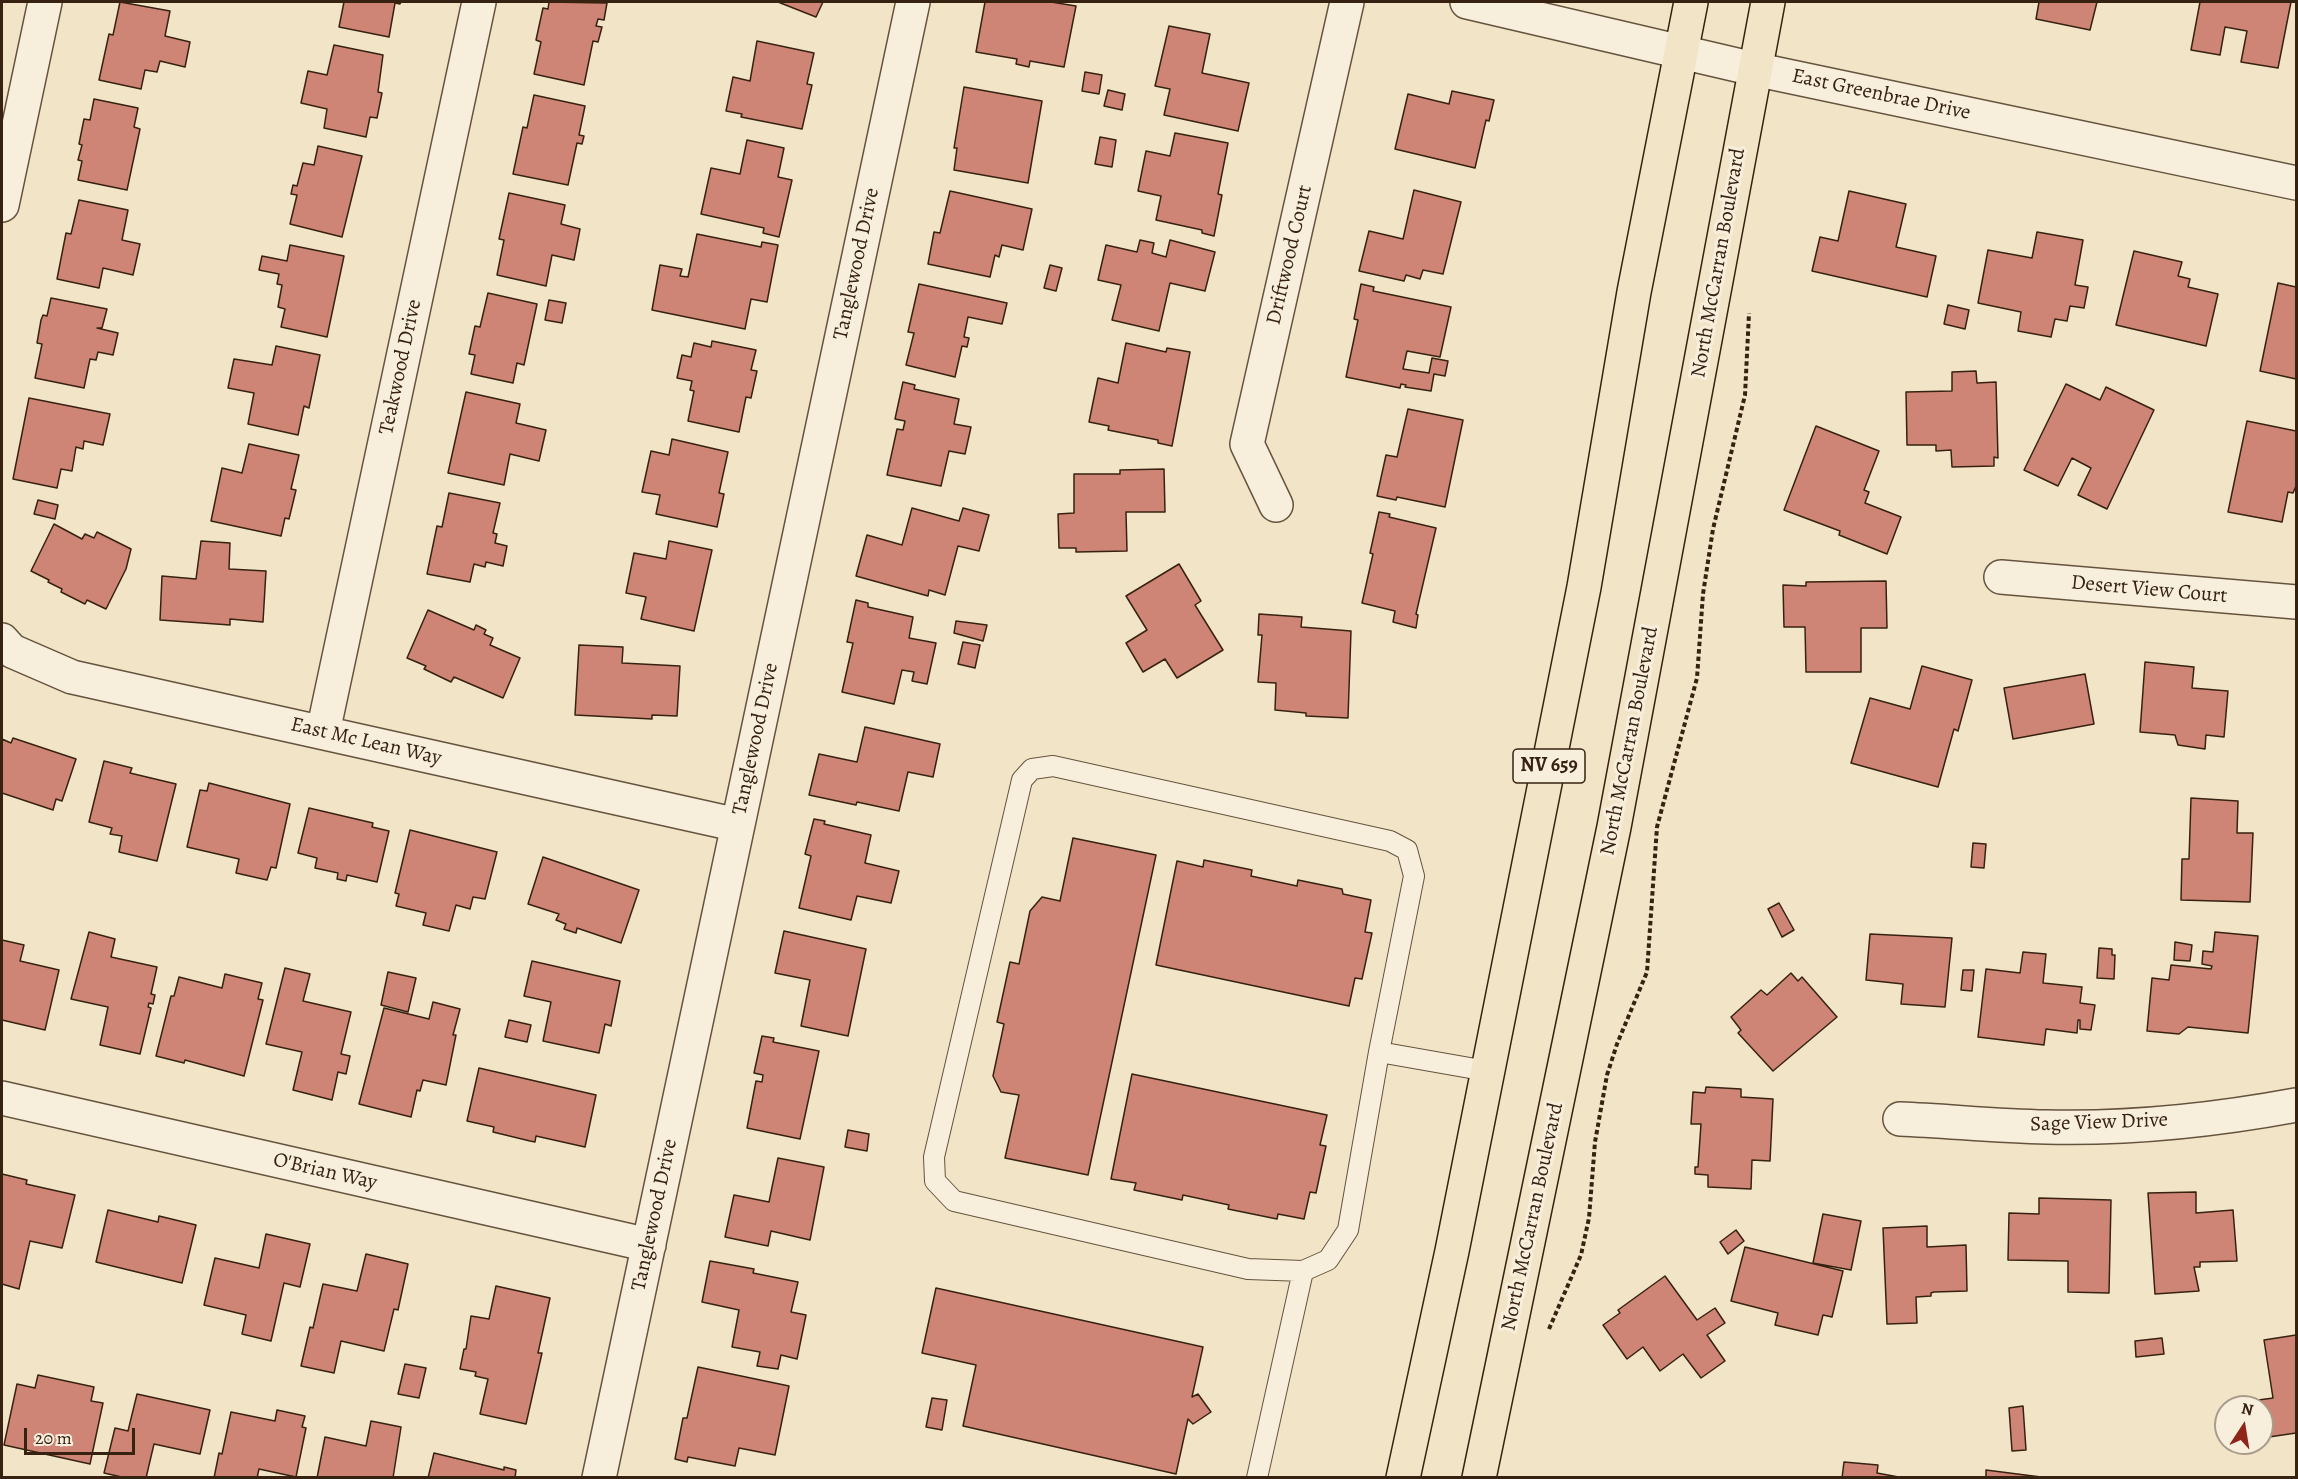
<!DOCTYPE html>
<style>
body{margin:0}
#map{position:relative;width:2298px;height:1479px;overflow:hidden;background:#f2e5c7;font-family:Alegreya,serif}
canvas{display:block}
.frame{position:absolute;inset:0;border:3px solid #372211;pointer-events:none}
.north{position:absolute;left:2214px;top:1395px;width:60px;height:60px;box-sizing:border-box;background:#f7eedb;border:2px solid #aa9c8a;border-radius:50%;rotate:12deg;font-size:16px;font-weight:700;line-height:24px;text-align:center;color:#372211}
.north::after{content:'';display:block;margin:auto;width:21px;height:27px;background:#8f2418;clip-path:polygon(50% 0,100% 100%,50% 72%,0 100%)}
.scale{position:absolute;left:24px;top:1428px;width:111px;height:27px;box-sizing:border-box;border:3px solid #372211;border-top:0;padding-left:8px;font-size:18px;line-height:21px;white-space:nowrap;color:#372211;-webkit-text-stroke:4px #f7eedb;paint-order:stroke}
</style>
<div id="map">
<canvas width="2298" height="1479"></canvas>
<div class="frame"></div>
<div class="north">N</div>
<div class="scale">20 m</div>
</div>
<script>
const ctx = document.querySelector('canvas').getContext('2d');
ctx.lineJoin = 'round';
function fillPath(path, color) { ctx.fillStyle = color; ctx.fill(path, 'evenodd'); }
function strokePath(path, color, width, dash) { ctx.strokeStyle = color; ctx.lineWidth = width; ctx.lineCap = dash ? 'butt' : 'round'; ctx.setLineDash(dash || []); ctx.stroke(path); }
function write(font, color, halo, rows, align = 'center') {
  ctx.font = font + ' Alegreya,serif'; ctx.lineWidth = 6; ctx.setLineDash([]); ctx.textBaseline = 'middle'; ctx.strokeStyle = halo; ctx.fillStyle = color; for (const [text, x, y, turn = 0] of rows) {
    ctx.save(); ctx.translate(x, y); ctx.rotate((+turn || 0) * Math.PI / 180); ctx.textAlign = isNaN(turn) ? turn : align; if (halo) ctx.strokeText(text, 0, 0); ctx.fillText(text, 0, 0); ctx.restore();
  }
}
const building = new Path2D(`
 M120 2 170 11 165 36 190 42 185 67 160 61 157 72 145 70 141 89 99 80 109 34 113 35Z
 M344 2H401L400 4 395 3 389 37 339 27Z
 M549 2 607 3 604 20 598 19 596 26 602 27 598 42 593 41 584 85 534 74 541 42 536 40 543 8 548 9Z
 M778 2H823L816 17Z
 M985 2H1051L1076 6 1064 67 1030 61 1029 67 1016 64 1017 59 976 52Z
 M2039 2H2097L2090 30 2036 19Z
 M2200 2H2291L2278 68 2241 62 2247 31 2225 27 2220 55 2191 50Z
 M1169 26 1210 34 1202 73 1249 83 1238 131 1164 115 1170 89 1155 86Z
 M757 41 814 53 807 84 812 85 802 129 741 117 742 114 726 111 733 77 750 81Z
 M334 45 383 55 378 92 382 93 377 118 370 117 366 137 324 128 327 109 301 103 308 71 327 75Z
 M1085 72 1102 75 1099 94 1082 91Z
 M964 87 1042 101 1028 183 954 170 957 148H954Z
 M1108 90 1125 94 1122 110 1104 106Z
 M1452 91 1494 100 1489 121 1486 120 1475 168 1395 149 1408 94 1449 104Z
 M534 95 585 106 579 135 584 136 582 144 577 143 568 185 513 174 523 127 527 128Z
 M94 99 138 108 134 127 140 129 127 190 78 180 82 161 78 160 82 145 79 144 84 119 90 120Z
 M1175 133 1228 143 1218 194 1222 195 1214 236 1202 233V230L1156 220 1161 196 1138 191 1146 151 1170 156Z
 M1100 137 1116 140 1112 167 1095 164Z
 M747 140 784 148 778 177 792 180 779 237 763 233 764 228 701 214 711 168 740 174Z
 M318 146 362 156 342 237 290 224 297 195 291 194 293 185 297 186 303 163 314 165Z
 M1414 190 1461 202 1443 274 1423 270 1420 279 1406 275 1404 281 1359 271 1369 231 1403 239Z
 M950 191 1032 209 1023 250 1002 245 999 257 995 255 990 277 928 264 934 232 940 233Z
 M1849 191 1906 204 1896 247 1936 256 1927 297 1812 271 1820 237 1838 241Z
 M509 193 565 205 561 224 580 229 574 260 552 255 546 286 497 275 504 240 499 239Z
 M79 200 128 210 122 240 140 244 133 275 103 268 99 288 57 279 66 233 71 234Z
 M2037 232 2083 240 2075 285 2088 287 2084 308 2070 306 2067 321 2055 319 2051 337 2018 331 2021 312 1978 303 1988 250 2032 258Z
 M697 234 761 247 762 242 778 245 767 302 751 299 745 329 652 310 660 265 682 269 680 276 688 277Z
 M1140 240 1154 243 1152 253 1166 257 1170 240 1215 252 1205 291 1170 283 1159 331 1112 320 1121 285 1098 280 1106 245 1137 252Z
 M290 245 344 256 327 337 281 327 285 309 278 307 282 285 277 284 279 274 259 270 262 256 287 261Z
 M2134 251 2182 262 2178 276 2190 279 2188 287 2218 294 2206 346 2116 325Z
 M1050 265 1062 268 1056 291 1044 288Z
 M2278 283 2296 287V379L2260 371Z
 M919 284 1007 303 1002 324 968 317 964 337 969 338 967 347 962 346 955 377 906 365 914 333 908 332Z
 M1361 284 1374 287 1373 291 1451 307 1440 357 1407 351 1403 369 1429 373 1432 358 1448 361 1445 376 1434 374 1431 391 1405 387 1406 385 1401 384 1400 388 1346 377 1358 320 1354 319Z
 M488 293 537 304 524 365 517 363 513 383 471 374 475 355 469 354 475 326 480 327Z
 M51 298 107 309 102 328H97L118 333 113 355 98 352 96 360 90 359 84 388 35 378 42 344 37 343 41 320 43 315 47 316Z
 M549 300 566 303 562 323 545 320Z
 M1948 305 1969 310 1965 329 1944 324Z
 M712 341 756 350 751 370 757 371 751 398 746 397 739 432 688 421 694 391 690 390 692 381 677 378 682 355 691 357 694 343 711 347Z
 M1126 343 1166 352 1167 348 1190 352 1172 446 1158 443V440L1108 430 1109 426 1089 422 1098 378 1118 383Z
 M276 346 320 355 309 408 304 406 298 435 248 424 254 393 228 388 234 359 272 365Z
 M1976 371 1977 383 1996 382 1998 458 1994 457V466L1952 467 1951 450 1936 451V445H1907L1906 392 1952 391V372Z
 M903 382 915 385 914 389 959 399 954 424 971 427 965 454 949 451 941 486 887 475 897 429 903 430 905 421 895 419Z
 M2066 384 2100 400 2106 387 2154 410 2107 509 2078 495 2091 468 2072 458 2058 486 2024 470Z
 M466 392 520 404 516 423 546 430 539 461 510 454 504 485 448 473Z
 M29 398 110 414 103 445 84 441 83 449 76 447 72 471 61 469 57 488 13 479Z
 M1408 409 1463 420 1445 507 1397 497 1396 500 1377 496 1386 455 1397 457Z
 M2247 421 2296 431V486L2293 493 2288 492 2282 522 2228 512Z
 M1816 426 1879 451 1864 490 1869 492 1865 503 1901 517 1887 554 1839 535 1840 531 1784 510Z
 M672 439 728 452 719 493 724 494 717 527 656 514 660 495 642 492 651 451 669 455Z
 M249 444 299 455 291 489 296 490 289 519 285 518 281 536 211 521 222 468 242 473Z
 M1164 469 1165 512H1126L1127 551 1076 552V548H1059L1058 514 1074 513V474H1120V470Z
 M449 493 500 503 493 533 497 534 495 543 507 546 503 566 486 562 485 567 474 564 470 582 427 574 437 526 442 527Z
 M38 500 58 505 55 519 34 514Z
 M912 508 959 521 963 508 989 515 979 551 958 546 945 595 929 590 928 596 856 576 867 535 902 545Z
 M1379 512 1390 514 1389 517 1436 528 1416 614 1418 615 1416 628 1393 622 1395 611 1362 603 1373 554 1370 553Z
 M54 524 82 539 85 534 94 538 97 532 131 549 126 569 106 609 87 600 85 604 61 592 62 589 48 582 49 580 31 571Z
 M201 541 230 543 229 569 266 571 263 622 230 619V625L160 620 162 576 196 579Z
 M669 541 712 550 694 631 641 619 646 597 626 593 634 553 666 559Z
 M1179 564 1201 601 1195 605 1223 650 1177 678 1165 659 1143 672 1126 643 1147 630 1126 596Z
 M1886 581 1887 628H1861V672H1806L1805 627H1784L1783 585 1806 586V582Z
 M856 600 868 603V607L913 617 909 638 936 643 927 684 912 681 914 672 902 670 894 704 842 692 853 643 847 642Z
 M428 610 474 630 476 625 486 630 484 634 493 638 490 645 520 658 503 698 454 677 451 682 424 669 426 666 407 658Z
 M1259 614 1302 617 1301 627 1351 631 1348 718 1306 716V713L1275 710 1276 683 1258 682 1262 635H1258Z
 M956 621 987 625 983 641 954 633Z
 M963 642 980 645 975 668 958 664Z
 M579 645 623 647 622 663 680 666 677 716 652 715V719L575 715Z
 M2145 662 2194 667 2192 688 2228 691 2224 737 2206 735 2205 749 2178 745 2175 735 2140 732Z
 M1922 666 1972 680 1958 731 1954 729 1938 787 1851 763 1870 698 1910 709Z
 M2085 674 2094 724 2013 739 2004 688Z
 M865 727 940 744 933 777 908 772 899 811 857 802 856 805 809 795 819 754 857 762Z
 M13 738 76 759 62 801 56 799 53 810 2 793V739L11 743Z
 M104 761 132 768 130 773 176 784 157 861 119 852 122 836 110 834 112 828 89 822Z
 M209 783 290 804 276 868 271 867 267 880 236 873 239 859 187 847 200 790 207 791Z
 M2191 798 2238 801 2237 833H2253L2250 902 2181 900 2182 859H2189Z
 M309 808 373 823 372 827 389 831 377 882 347 875 346 881 337 879 338 873 315 868 317 858 298 853Z
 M814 819 825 821 824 824 871 835 865 863 899 871 891 903 857 896 851 920 799 908 811 856 805 854Z
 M410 830 497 852 485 899 473 897 470 909 456 905 449 931 423 925 426 913 396 906 399 894 395 893Z
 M1073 838 1156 855 1088 1175 1005 1158 1019 1095 1001 1092 993 1076 1004 1024 997 1022 1010 962 1019 964 1030 911 1042 897 1060 901Z
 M1973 843 1986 844 1984 868 1971 867Z
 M543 857 639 890 621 943 577 928 576 933 564 929 566 924 556 920 559 914 528 904Z
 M1204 860 1252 870 1251 876 1297 886 1298 880 1342 889 1343 894 1371 900 1365 932 1372 933 1362 979 1355 978 1349 1006 1156 965 1177 861 1203 867Z
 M1779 903 1794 930 1782 937 1768 909Z
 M784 931 866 949 848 1036 801 1026 810 980 775 973Z
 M89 932 115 939 111 957 157 967 151 994 155 995 153 1004 149 1003 148 1007 151 1008 140 1054 100 1045 108 1007 71 999Z
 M2215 932 2258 936 2248 1033 2188 1027 2179 1034 2147 1031 2152 978 2169 980 2171 965 2211 969 2212 966 2202 964 2203 951 2213 952Z
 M1870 934 1952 938 1945 1007 1901 1004 1903 984 1866 980Z
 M2 940 24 945 20 961 59 970 45 1030 2 1020Z
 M2175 942 2192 945 2190 961 2174 960Z
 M2099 948 2112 949V955H2115L2114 979 2097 978Z
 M2023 952 2046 954 2043 983 2082 987 2080 1003 2095 1005 2091 1030 2080 1029V1020H2078L2077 1033 2046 1029 2044 1045 1978 1037 1986 969 2020 973Z
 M532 961 620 981 611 1026 605 1024 599 1053 543 1041 551 1002 524 996Z
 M285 968 310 974 303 1001 351 1012 341 1054 350 1056 346 1074 338 1072 332 1100 293 1090 302 1052 266 1044Z
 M1963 970H1974L1972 991 1961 990Z
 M388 972 416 978 408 1012 381 1005Z
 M1791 973 1798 981 1802 977 1837 1017 1773 1071 1738 1033 1741 1030 1731 1017 1761 990 1767 995Z
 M225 974 262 983 258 999 263 1000 244 1076 185 1060 184 1063 156 1056 171 996H174L179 977 222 988Z
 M433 1002 460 1009 453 1035H456L446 1085 423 1080 420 1091 417 1090 411 1117 359 1104 384 1008 429 1019Z
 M509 1020 531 1025 527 1042 505 1037Z
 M762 1036 774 1038 773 1042 819 1051 800 1139 747 1128 756 1081 762 1082 763 1075 754 1073Z
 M479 1068 596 1095 585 1147 536 1136 535 1142 530 1141 493 1132 494 1127 467 1121Z
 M1132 1074 1327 1115 1320 1145 1326 1146 1316 1193 1310 1192 1304 1219 1278 1214 1277 1219 1228 1209 1229 1205 1183 1195 1182 1200 1134 1190 1136 1183 1111 1179Z
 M1706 1087 1741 1089V1097L1773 1099 1770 1161 1752 1160 1751 1189 1708 1187V1175L1695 1174V1167H1698L1701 1124H1691L1693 1092 1705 1093Z
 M848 1130 869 1134 867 1151 845 1147Z
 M778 1158 824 1167 810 1240 771 1231 768 1246 725 1237 734 1195 769 1202Z
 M2 1174 27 1180 26 1184 75 1195 62 1248 30 1241 19 1289 2 1284Z
 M2196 1192V1213L2233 1210 2237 1261 2200 1262V1267H2194L2199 1291 2155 1294 2148 1193Z
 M2039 1198 2111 1200 2109 1293 2068 1292V1261L2008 1260 2009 1213 2039 1214Z
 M108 1210 158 1222 159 1216 196 1225 182 1283 96 1262Z
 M1823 1214 1861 1221 1851 1270 1813 1263Z
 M1927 1226V1247L1966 1245 1967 1291 1934 1292 1931 1293V1296L1916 1297 1917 1323 1887 1324 1883 1228Z
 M1736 1230 1744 1241 1728 1254 1720 1242Z
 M266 1234 310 1244 300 1287 284 1283 271 1341 242 1334 246 1315 204 1305 215 1258 259 1268Z
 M1745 1247 1843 1271 1832 1317 1823 1315 1818 1335 1775 1325 1778 1313 1731 1301Z
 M366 1254 408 1264 398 1310 394 1309 384 1351 341 1341 334 1373 301 1366 310 1327 313 1328 323 1284 357 1291Z
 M710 1261 754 1269 753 1273 798 1282 791 1312 806 1315 797 1359 781 1355 778 1369 757 1366 760 1352 732 1347 739 1310 702 1302Z
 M1665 1276 1697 1320 1715 1308 1725 1323 1707 1335 1725 1361 1701 1378 1683 1354 1660 1371 1643 1347 1627 1359 1603 1325 1620 1313 1618 1310Z
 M496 1286 550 1298 538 1353H542L526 1424 480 1414 488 1379 475 1376 476 1372 460 1369 464 1349H466L471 1316 489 1319Z
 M936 1288 1203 1347 1192 1397 1198 1394 1211 1412 1193 1424 1188 1419 1176 1474 963 1426 976 1365 922 1353Z
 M2296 1335V1433L2262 1438V1407H2245L2244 1402 2273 1398 2264 1340Z
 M2162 1338 2164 1354 2136 1357 2135 1341Z
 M405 1364 426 1368 419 1398 398 1394Z
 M698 1367 789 1386 775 1455 739 1448 735 1466 688 1457 687 1462 675 1459 683 1418H687Z
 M38 1375 94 1387 91 1401 103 1403 90 1464 4 1445 17 1384 35 1388Z
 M137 1394 210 1410 200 1454 154 1444 146 1478H126L104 1473 115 1428 128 1431Z
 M932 1398 947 1400 942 1430 926 1427Z
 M2023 1406 2026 1450 2012 1451 2009 1408Z
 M277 1410 305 1416 302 1427 306 1428 296 1477 259 1469 257 1478H214L219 1453 222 1454 231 1412 275 1421Z
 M371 1421 401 1427 393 1478H317L325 1437 366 1446Z
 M434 1453 504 1470V1467L516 1470 515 1478H428Z
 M1844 1462 1878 1465 1877 1473 1904 1478H1842Z
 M1986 1470 2041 1477 1986 1478Z`);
fillPath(building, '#ce8576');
strokePath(building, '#372211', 1.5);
const service = new Path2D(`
 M1379 1052 1414 876 1407 850 1390 841 1053 766 1032 769 1022 780 934 1157 935 1181 954 1201 1248 1269 1303 1271 1328 1260 1348 1230 1379 1052 1487 1071
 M1257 1478 1303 1271`);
const minor = new Path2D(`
 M2 205 45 2
 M1276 505 1247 444 1347 2
 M2001 577 2296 602
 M2 640 12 651 72 677 738 825
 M323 732 479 2
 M2 1098 649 1245
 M1900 1119C1948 1121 1997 1126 2046 1127 2129 1129 2215 1120 2296 1105
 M599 1478 913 2`);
const tertiary = new Path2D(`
 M1467 2 1754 69 2296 183`);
const primary = new Path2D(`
 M1403 1478 1452 1251 1584 587 1634 292 1691 2
 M1479 1478 1614 827 1768 2`);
strokePath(service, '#66533e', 22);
strokePath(minor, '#66533e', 36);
strokePath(tertiary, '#66533e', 36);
strokePath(primary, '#372211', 36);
strokePath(new Path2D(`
 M1814 3V2
 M1549 1329 1581 1255 1589 1218 1595 1142 1607 1075 1617 1044 1647 972 1657 827 1697 678 1703 594 1713 529 1745 395 1749 313`), '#372211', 4, [4.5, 3]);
strokePath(service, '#f7eedb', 20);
strokePath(minor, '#f7eedb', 33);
strokePath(tertiary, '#f7eedb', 33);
strokePath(primary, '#f2e5c7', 33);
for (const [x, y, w] of [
 [1549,766,72]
]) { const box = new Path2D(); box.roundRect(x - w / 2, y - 17, w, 34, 4.5); ctx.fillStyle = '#f7eedb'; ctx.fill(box); strokePath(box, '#372211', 1.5); }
write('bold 20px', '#372211', null, [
 ["NV 659",1549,766]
]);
write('21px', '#372211', '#f7eedb', [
 ["East Greenbrae Drive",1881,95,12],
 ["Driftwood Court",1290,255,-77],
 ["North McCarran Boulevard",1719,263,-80],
 ["Tanglewood Drive",857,264,-78],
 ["Teakwood Drive",401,367,-78],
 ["Desert View Court",2149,590,5],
 ["Tanglewood Drive",756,739,-78],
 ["North McCarran Boulevard",1630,741,-79],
 ["East Mc Lean Way",366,742,13],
 ["Sage View Drive",2099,1123,-2],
 ["O'Brian Way",325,1172,13],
 ["Tanglewood Drive",655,1215,-78],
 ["North McCarran Boulevard",1533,1217,-78]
]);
</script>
